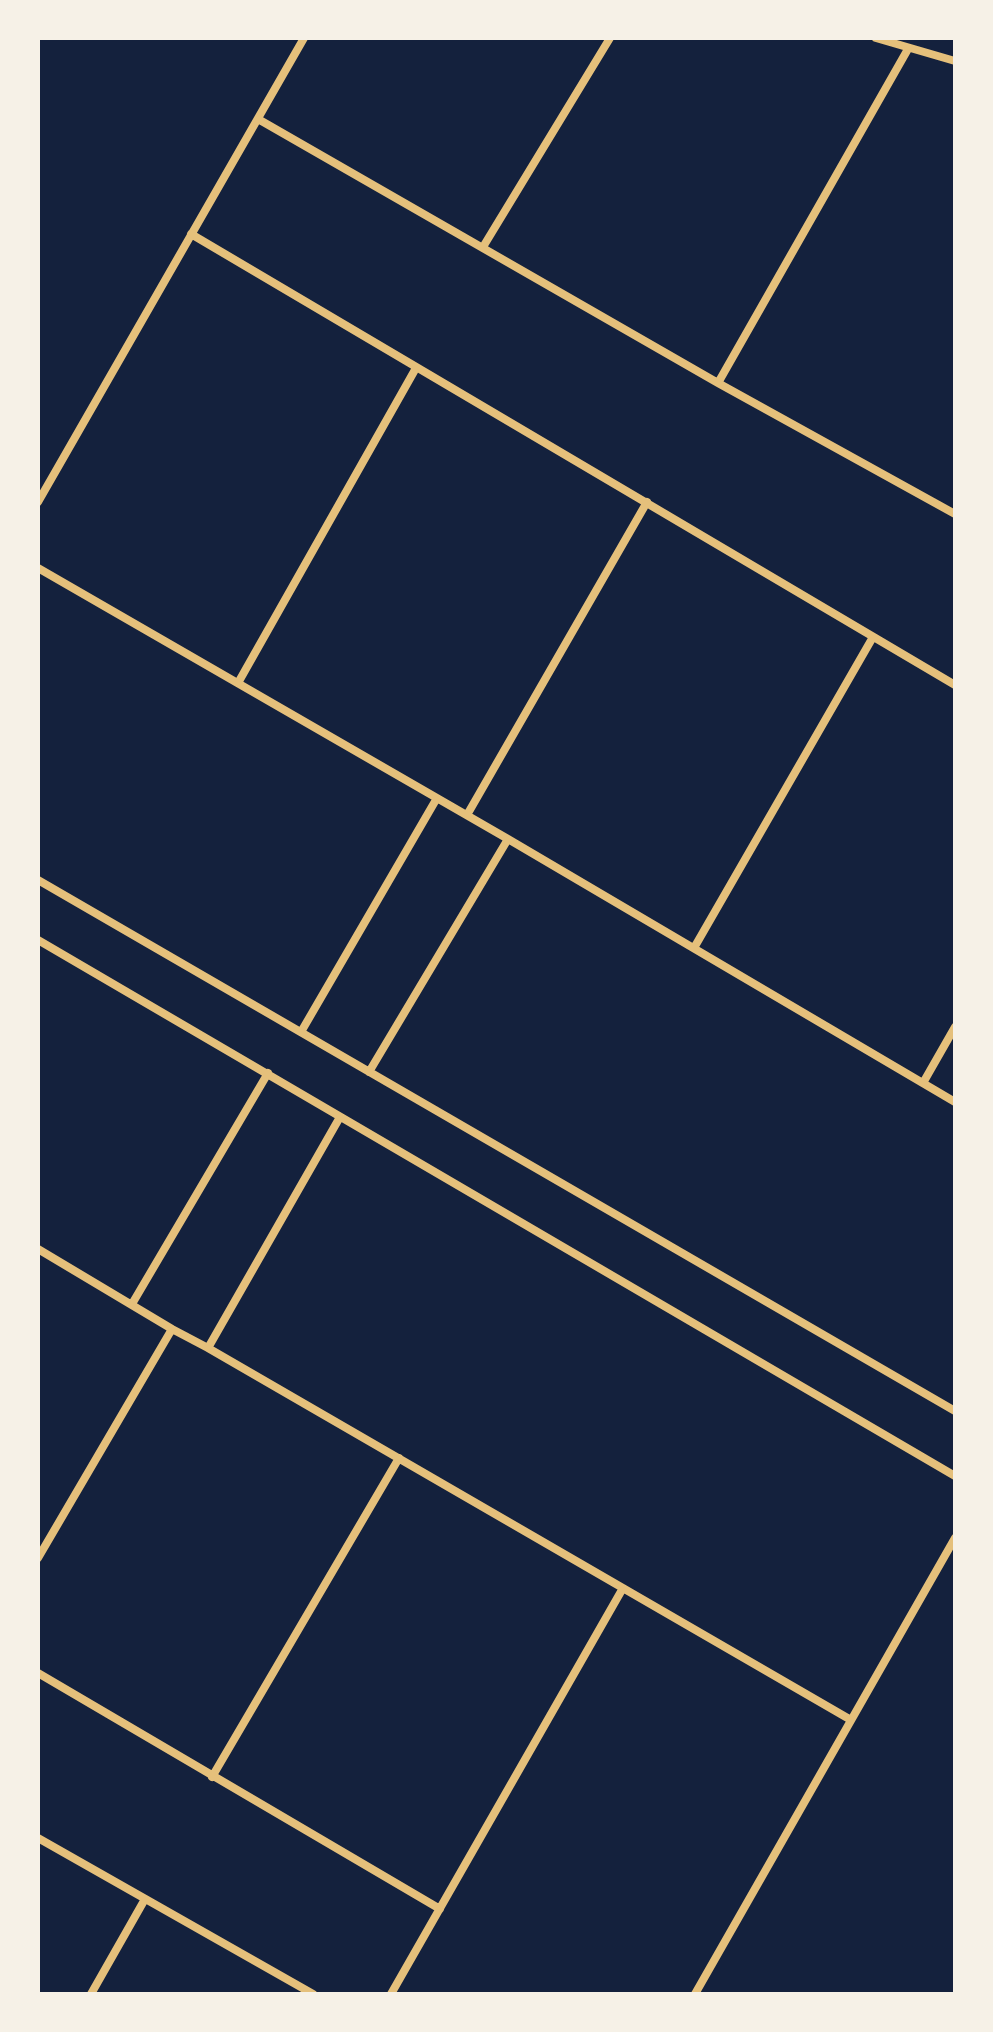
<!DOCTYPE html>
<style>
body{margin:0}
#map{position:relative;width:993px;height:2032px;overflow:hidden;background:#14213d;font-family:Helvetica,sans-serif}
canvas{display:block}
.frame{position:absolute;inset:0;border:40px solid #f6f1e7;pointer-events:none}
</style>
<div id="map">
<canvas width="993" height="2032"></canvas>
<div class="frame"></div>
</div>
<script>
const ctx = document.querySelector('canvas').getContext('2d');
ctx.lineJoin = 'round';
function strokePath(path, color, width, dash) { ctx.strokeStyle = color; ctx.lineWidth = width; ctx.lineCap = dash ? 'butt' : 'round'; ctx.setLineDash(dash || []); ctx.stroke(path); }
strokePath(new Path2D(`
 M876 38 955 61
 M258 119 718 383 955 514
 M191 234 955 685
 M483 247 610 38
 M718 383 908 49
 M38 502 304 38
 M38 568 508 839 955 1102
 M238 683 416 368
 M467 815 647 502
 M38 880 955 1411
 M38 940 955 1476
 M694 948 873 637
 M301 1032 437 798
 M369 1072 508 839
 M923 1083 955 1027
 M38 1249 172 1329 208 1348 851 1720
 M132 1304 268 1073
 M208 1348 340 1117
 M38 1558 172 1329
 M38 1673 440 1909
 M212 1777 399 1458
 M38 1838 313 1994
 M91 1994 145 1899
 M391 1994 623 1588
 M695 1994 955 1538`), '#e5c07b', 8);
</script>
